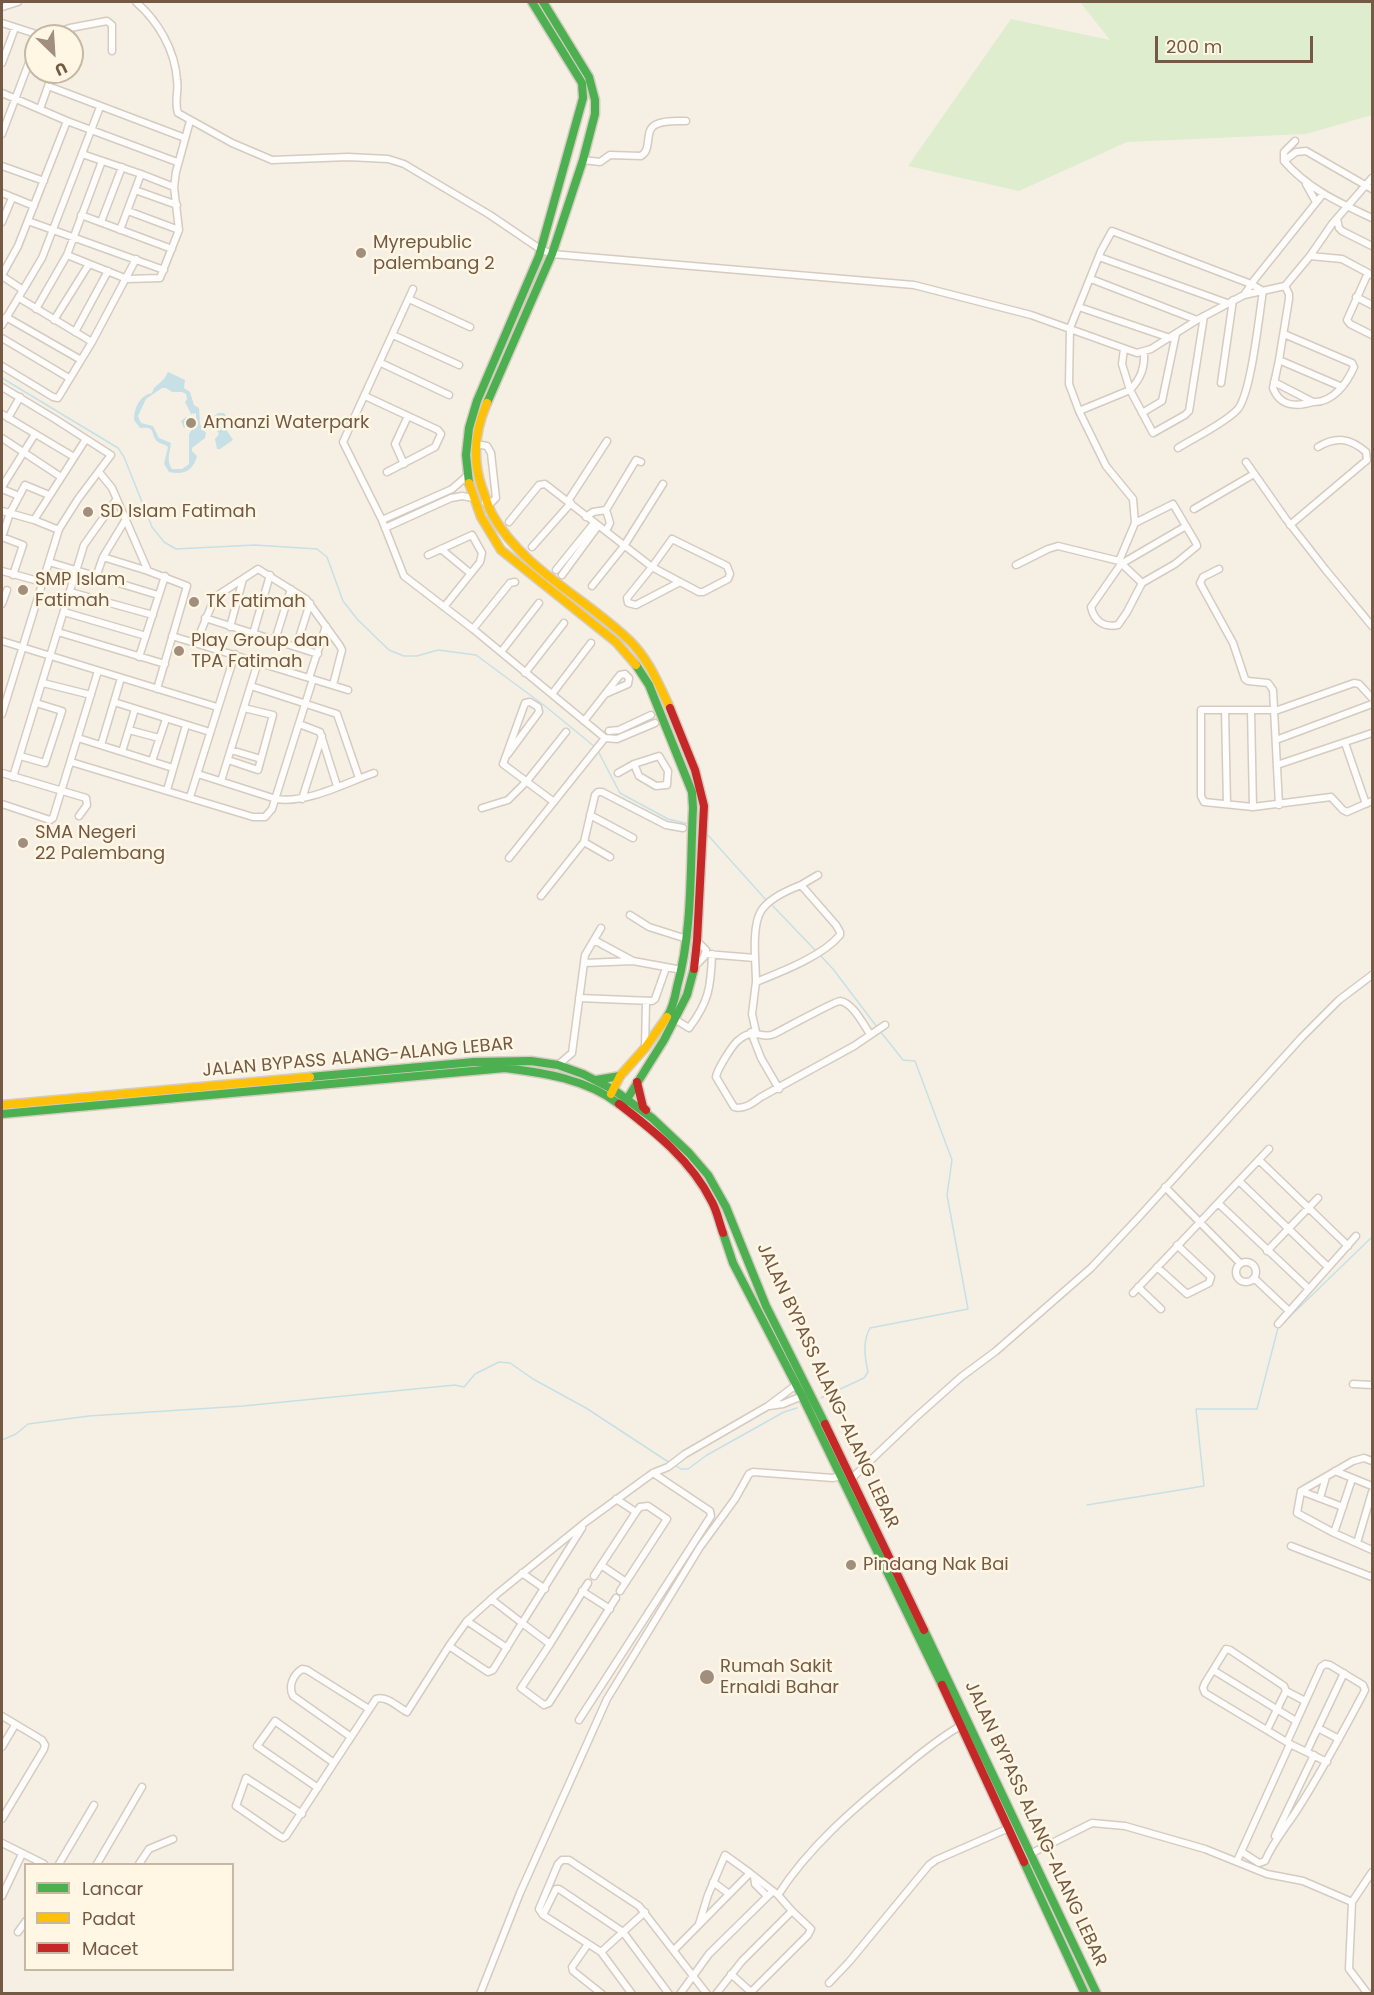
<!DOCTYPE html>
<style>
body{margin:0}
#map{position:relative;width:1374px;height:1995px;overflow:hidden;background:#f6f0e4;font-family:Poppins,sans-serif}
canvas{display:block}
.frame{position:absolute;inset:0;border:3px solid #745a45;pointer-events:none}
.legend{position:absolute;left:24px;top:1863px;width:210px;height:108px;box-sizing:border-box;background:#fff7e4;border:2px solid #c7b8a4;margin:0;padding:8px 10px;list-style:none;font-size:18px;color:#745a45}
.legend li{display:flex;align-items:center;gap:12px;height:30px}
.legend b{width:30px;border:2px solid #c7b8a4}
.north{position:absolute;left:24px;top:24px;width:60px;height:60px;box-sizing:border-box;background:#fff7e4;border:2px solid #c7b8a4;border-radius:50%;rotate:155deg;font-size:16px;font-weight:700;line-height:24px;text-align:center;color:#745a45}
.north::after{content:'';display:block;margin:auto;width:21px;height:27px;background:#a28e7d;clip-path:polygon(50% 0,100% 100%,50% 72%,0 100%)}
.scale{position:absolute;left:1155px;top:36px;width:158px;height:27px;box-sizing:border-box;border:3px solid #745a45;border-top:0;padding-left:8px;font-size:18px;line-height:21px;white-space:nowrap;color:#745a45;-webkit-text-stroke:4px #fff7e4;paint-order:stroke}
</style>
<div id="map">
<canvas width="1374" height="1995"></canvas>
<div class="frame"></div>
<ul class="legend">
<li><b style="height:8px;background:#4caf50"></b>Lancar</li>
<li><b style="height:8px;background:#ffc107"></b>Padat</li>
<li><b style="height:8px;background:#c62828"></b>Macet</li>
</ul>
<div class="north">U</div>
<div class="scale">200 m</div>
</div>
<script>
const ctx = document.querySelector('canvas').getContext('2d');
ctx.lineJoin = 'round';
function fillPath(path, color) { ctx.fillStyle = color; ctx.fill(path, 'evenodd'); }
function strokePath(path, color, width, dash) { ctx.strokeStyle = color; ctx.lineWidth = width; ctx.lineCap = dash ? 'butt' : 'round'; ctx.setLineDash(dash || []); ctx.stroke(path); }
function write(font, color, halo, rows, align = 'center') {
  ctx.font = font + ' Poppins,sans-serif'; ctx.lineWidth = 5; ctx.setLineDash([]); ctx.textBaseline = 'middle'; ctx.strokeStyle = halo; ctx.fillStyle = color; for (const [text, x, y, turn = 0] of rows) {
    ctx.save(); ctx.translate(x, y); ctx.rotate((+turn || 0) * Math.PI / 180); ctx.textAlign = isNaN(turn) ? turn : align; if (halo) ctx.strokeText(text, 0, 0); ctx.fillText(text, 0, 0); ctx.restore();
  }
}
fillPath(new Path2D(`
 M1080 2H1372V115L1306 134 1127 142 1019 191 908 166 1011 19 1110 40Z`), '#deedce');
fillPath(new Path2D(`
 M168 372 185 380 184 388 190 392 194 405 199 408 200 424 206 433 205 438 192 448V451L197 456C194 469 185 476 169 472L164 464 168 447C165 444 161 444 158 442 149 435 158 426 140 428L134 420C134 408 140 395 152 393L154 388 164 379ZM162 388H166L172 392H182L186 394 187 399 185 402 191 414 196 413V422H189L190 419 186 417 181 421 184 428 188 425H195L189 434V464L182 469H172C166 461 170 452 171 443L159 438 153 426 141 423 138 416 146 399Z
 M218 413H224L229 421 226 429 233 440 220 449H217L215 439 219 434 212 421 214 416Z`), '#c6e0e6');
strokePath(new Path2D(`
 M2 378 118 448 124 457 152 527 164 542 176 549 255 545 317 549 327 557 343 601 358 620 389 650 404 656H417L438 650 476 655 545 706 595 747
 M598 751 620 793 668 819 689 824
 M706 833 767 901
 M771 904 815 950
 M821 956 833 969 877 1027
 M821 1398 864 1378 868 1372C865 1358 862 1342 870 1328L968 1309 947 1195 952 1160 915 1061 903 1060 880 1031
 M2 1440 16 1434 28 1424 89 1416 243 1406 455 1385 464 1387 475 1374 499 1362 510 1363 533 1379 586 1408 670 1463
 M675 1465 681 1469H688L707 1455 784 1412 797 1408
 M1087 1505 1204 1486 1196 1409H1257L1278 1328 1372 1237`), '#c6e0e6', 1.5);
const street = new Path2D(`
 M136 2C158 21 175 50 177 80 179 90 174 102 178 113L232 143 272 160 348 157 388 159 404 164 490 215 540 249 552 254 914 285 1031 315 1137 353 1151 349 1197 320 1244 295 1285 286 1310 256 1332 224 1372 178
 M2 7 18 2
 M2 23 33 33 37 36
 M47 36 70 28 107 21 112 25V51
 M2 63 15 28
 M48 86 185 138
 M2 93 67 121 177 162
 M40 109 53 72
 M2 134 36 44
 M1295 141 1284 152V161L1296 152 1306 151 1372 189
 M82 154 141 174 174 187
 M583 160 600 162 610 155 641 156C653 149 643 129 657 124 665 120 677 121 686 121
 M1284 161C1308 189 1340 203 1372 218
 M2 166 44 181
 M1306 184 1316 202
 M135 190 177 205
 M2 193 34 206
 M128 211 179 230
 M81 215 172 249
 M1337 219 1339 228 1342 231 1372 246
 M28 221 164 270
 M2 222 12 198
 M101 222 122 167
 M120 230 141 174
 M67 255 127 279 160 278 179 230 174 187 176 172 190 121
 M1310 256 1342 259 1372 275
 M1099 257 1227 303
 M1368 273 1347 320 1350 324 1372 335
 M2 275 18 246 67 121
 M2 276 23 290
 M1091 279 1197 320
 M1285 286 1289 294V299L1279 360 1342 387
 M413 289 343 442 382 520 404 576 473 629 605 738 617 739 655 723
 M1244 295 1255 279 1323 194
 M1356 297 1372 305
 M19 298 92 342
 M409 299 470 327
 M1079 307 1170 338
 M36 309 67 255 102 161
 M6 317 81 360
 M54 320 89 264
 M2 325 42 258 100 107
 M75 332 108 271
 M393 335 459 365
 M2 338 69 378
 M1144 352C1145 368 1141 378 1130 390L1153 433 1185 415 1189 411 1204 316
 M1279 360 1273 388C1280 407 1296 407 1313 402
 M381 363 449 395
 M2 366 53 397 58 398 92 342 136 259
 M1274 382 1313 402C1333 403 1347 383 1354 367L1352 363 1284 334
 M1221 383 1233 300
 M2 387 55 419 111 455 78 499 59 529 2 714
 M365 396 438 430 441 434 435 447 387 472
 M1079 411 1130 390 1122 364 1124 349
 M1142 413 1162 401 1176 334
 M2 414 74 457
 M8 418 20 397
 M2 438 61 477
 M476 444 487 446 491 453 496 498 492 502H485
 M1178 448C1194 438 1225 423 1237 410 1251 396 1259 315 1263 291L1251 284 1112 231 1101 251 1070 328 1069 384 1079 411 1106 466 1133 499 1135 523 1173 504 1196 543 1197 546 1175 564 1142 583 1127 612 1118 625C1104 628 1094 621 1091 607L1121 564 1186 526
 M1246 462 1286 519 1325 569 1372 626
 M404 464 395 444 408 416
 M99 472 112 488 148 571 187 586 157 689
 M2 487 35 434
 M2 489 19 496
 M568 501 607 441
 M1194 509 1254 474
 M2 511 34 520 59 530
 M586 517 593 512 606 510
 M34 520 86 439
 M382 520 452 489 467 476
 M509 522 539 485 545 484 652 567 672 539 727 566 730 574 728 579 703 592H699L680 582 636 605 628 603 627 598 652 567 680 582
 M1290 525 1367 460 1366 452C1350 438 1336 436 1318 447
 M385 528 451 498 462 496 473 498
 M606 531 610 523 606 510 636 460 641 462
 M2 537 10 513 25 485 49 495
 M2 537 23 545 13 575
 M532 547 571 503
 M441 549 470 573
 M428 555 472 535 482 553 480 562 444 607
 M103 557 148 571
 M1119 561 1135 523
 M49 562 158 595
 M1016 565 1048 549 1058 546 1119 561 1142 583
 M1219 569 1203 577 1200 583 1233 643 1245 679 1248 681 1268 683 1273 690 1279 805
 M556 570 594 523
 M2 571 42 582
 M562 575 598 526
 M96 577 103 557 126 519
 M592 586 624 546 663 484
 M70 592 153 615
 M2 604 7 590
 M64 612 146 636
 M205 618 318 654
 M230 627 243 579
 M473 629 510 583 515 582
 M58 632 165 664
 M253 634 270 575
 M172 636 348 690
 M275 640 291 589
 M2 641 217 707
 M196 643 215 597 258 569 306 599 340 646 342 650 333 685
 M296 647 310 603
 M501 652 539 603
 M139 657 165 576
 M525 673 564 623
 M309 678 326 626
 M43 683 91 695
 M251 686 337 714 359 778
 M552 694 591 643
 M1372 698 1359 684 1354 683 1278 710H1201V796L1204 802 1253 807 1331 797 1343 810 1347 812 1372 801
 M114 702 210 732
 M1225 710 1227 804
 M1251 710 1253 807
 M584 721 620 675 625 674 629 678 628 684 605 694
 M299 724 320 732 337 786
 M129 730 159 738
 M609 731 619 730 651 715
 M78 738 173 768
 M1276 740 1372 704
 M1345 743 1366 804
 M101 745 121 678
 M231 750 261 759
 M122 752 135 709
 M508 754 539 712 538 707 530 702 525 703 503 764 554 802
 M20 756 45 763 62 711 36 703
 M228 760 258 770 273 715 244 708
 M152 761 166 719
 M71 762 253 817H265L272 809 313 679
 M1277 765 1372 733
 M2 773 86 798 87 805 79 816
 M618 773 634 764 659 756 668 771 667 785 656 786 639 776 634 764
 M198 774 276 799C307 804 345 783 374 773
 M13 777 84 545 116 500
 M221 781 258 662
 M167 790 186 725
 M190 797 235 654
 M302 799 322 736
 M2 804 50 820 53 818 98 671
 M482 808 508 800 527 781 566 732
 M590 815 633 838
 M584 842 610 857
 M509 858 605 738
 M541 896 584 842 595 795 598 792H602L666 825 683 828
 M630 915 649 927 687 939
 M594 940 633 961
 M706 954 755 958
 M585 963 633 961 682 970
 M694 967 704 957 706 950 697 941
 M756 982C756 963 751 928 761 911 769 898 788 890 801 885
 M579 998 652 1001 655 999 666 968
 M676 1020 689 1028C709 1002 711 986 712 954
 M751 1032 761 1058 779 1089
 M756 1032 752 1014 756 982C781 972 823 956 840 935V932L836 925 801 885 818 875
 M870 1034C863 1024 853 1003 840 1001 835 1001 784 1029 774 1034 761 1040 755 1027 740 1039 733 1043 717 1070 716 1077L734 1107C744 1110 753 1103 761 1097L854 1046 885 1025
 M645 1048 646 1001
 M558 1065 572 1053 585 955 601 928
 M1259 1160 1348 1246
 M1239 1181 1328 1267
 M1165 1187 1240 1263
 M1218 1203 1309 1289
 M1267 1251 1318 1198
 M1236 1272a10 10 0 1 1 20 0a10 10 0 1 1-20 0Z
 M1157 1267 1187 1294 1209 1283 1211 1277 1177 1245
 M1254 1278 1289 1311
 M1138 1287 1161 1309
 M1133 1293 1269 1149
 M1278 1324 1356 1236
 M1353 1384 1372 1385
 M769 1406 783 1404 802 1396
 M1372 1461 1364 1458 1353 1461 1301 1491 1297 1513 1334 1533 1372 1550
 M1335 1471 1372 1486
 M852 1478 915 1418 961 1377 996 1351 1091 1268 1139 1217 1302 1037 1339 1000 1372 975
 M1301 1491 1343 1507
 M1320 1498 1326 1477
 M582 1528 522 1623 550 1644 588 1583
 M1334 1533 1352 1479
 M1357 1543 1372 1492
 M1291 1546 1372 1577
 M601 1565 626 1582
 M522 1573 545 1589
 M594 1576 636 1512 616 1499
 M582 1591 610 1609
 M620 1591 667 1519 648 1506 640 1507 636 1512
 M491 1599 522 1623 493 1670 488 1672 449 1646 467 1621 497 1594 587 1521 653 1473 668 1467 685 1454 768 1406 796 1385
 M467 1621 507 1648
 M550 1644 521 1688 544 1705 549 1703 616 1598
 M1213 1670 1296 1721
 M1286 1691 1305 1701
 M2 1716 42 1740 45 1745 44 1749 2 1819
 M579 1720 711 1516 710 1511 653 1473
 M1318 1728 1339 1739
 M351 1737 293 1696C288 1686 293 1675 302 1669L307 1670 369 1709
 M1290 1744 1327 1762
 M2 1747 15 1725
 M1307 1751 1344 1673
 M318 1788 257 1746 275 1721 334 1763
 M302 1814 246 1778 236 1806 278 1835 283 1838 286 1836 376 1699C386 1695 398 1707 407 1712L449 1646
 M1275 1836 1314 1755
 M2 1843 44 1864
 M1242 1852 1259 1863 1265 1861C1273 1842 1286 1827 1297 1810 1321 1773 1341 1735 1362 1696L1365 1690 1363 1685 1330 1665 1325 1664 1321 1667 1287 1742
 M1030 1854 1092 1823 1125 1826 1205 1849 1267 1874 1303 1881 1352 1902
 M1237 1861 1290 1744 1205 1693 1203 1688 1205 1683 1226 1649 1230 1650 1284 1686 1286 1691 1284 1695 1267 1730
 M59 1864 94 1805
 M97 1864 142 1787
 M139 1864 149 1849 173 1839
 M754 1876 755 1884 767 1896
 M713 1882 729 1894
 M2 1896 22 1854
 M543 1915 539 1909 558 1864 562 1860H569L639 1906 707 1994
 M699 1924 708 1895 725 1855 750 1873
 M18 1932 26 1921
 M588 1944 572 1967 573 1971 602 1994
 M674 1950 750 1873 778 1895
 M601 1952 645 1912
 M731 1974 751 1992 808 1935 811 1929 792 1911
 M829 1983 849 1962 929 1865 936 1860 1009 1828
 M480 1994 520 1893 607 1699 700 1547 735 1499 749 1474 753 1472 833 1478 841 1476
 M632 1994 601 1952 543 1915 556 1889H559L623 1932 669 1994
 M680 1994 709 1954 773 1891
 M716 1994 742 1961 792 1911 778 1895C808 1848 853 1809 896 1774 917 1756 939 1738 962 1725
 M1368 1994 1349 1969 1352 1902 1372 1872`);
const fast = new Path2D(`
 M487 403 552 254 583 160 595 114V100L589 77 543 2
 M469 483 466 455 469 428 477 401 539 256 583 98 582 83 532 2
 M636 665 649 685 692 792 693 808C690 867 693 929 677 987 675 998 673 1008 667 1017
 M310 1077 474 1062 531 1061 558 1065 583 1074 614 1090 652 1118 689 1153 708 1175 726 1207 766 1306 825 1424
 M596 1080 620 1076
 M624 1104 664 1040 687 995 694 969
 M2 1114 505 1068C545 1073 586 1079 619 1104
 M723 1233 733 1263 802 1396 942 1685
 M924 1630 1097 1994
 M1024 1862 1085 1994`);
const slow = new Path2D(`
 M487 403C475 430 472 459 482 488 485 496 488 506 492 514 523 570 585 597 630 641 649 660 658 683 670 708
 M469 483 481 517 501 550 616 642 636 665
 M611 1094 620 1076 645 1048 667 1017
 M2 1105 310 1077`);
const jam = new Path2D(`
 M670 708 695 770 704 806 697 941 694 969
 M637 1082 643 1107 646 1110
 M619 1104C654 1131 692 1161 712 1202 717 1211 719 1222 723 1233
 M825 1424 924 1630
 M942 1685 1024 1862`);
strokePath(street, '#d5cbc0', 9);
strokePath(fast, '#d6cdc1', 11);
strokePath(slow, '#d6cdc1', 11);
strokePath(jam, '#d6cdc1', 11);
strokePath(street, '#fefdfb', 6);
strokePath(fast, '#4caf50', 8);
strokePath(slow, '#ffc107', 8);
strokePath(jam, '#c62828', 8);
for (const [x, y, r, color] of [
 [361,253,6,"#a28e7d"],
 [191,423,6,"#a28e7d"],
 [88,512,6,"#a28e7d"],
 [23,590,6,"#a28e7d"],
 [194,602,6,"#a28e7d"],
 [179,651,6,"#a28e7d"],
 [23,843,6,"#a28e7d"],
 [851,1565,6,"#a28e7d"],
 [707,1677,8,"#a28e7d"]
]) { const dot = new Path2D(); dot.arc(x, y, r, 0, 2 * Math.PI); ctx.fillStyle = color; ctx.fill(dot); strokePath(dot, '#fff7e4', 2); }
write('18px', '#745a45', '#fff7e4', [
 ["Myrepublic",373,243],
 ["palembang 2",373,264],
 ["Amanzi Waterpark",203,423],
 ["SD Islam Fatimah",100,512],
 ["SMP Islam",35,580],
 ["Fatimah",35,601],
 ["TK Fatimah",206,602],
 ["Play Group dan",191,641],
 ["TPA Fatimah",191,662],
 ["SMA Negeri",35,833],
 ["22 Palembang",35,854],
 ["Pindang Nak Bai",863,1565],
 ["Rumah Sakit",720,1667],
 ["Ernaldi Bahar",720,1688]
], 'left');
write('18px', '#745a45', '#fff7e4', [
 ["JALAN BYPASS ALANG-ALANG LEBAR",358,1058,-5],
 ["JALAN BYPASS ALANG-ALANG LEBAR",827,1386,65],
 ["JALAN BYPASS ALANG-ALANG LEBAR",1035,1824,65]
]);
</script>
